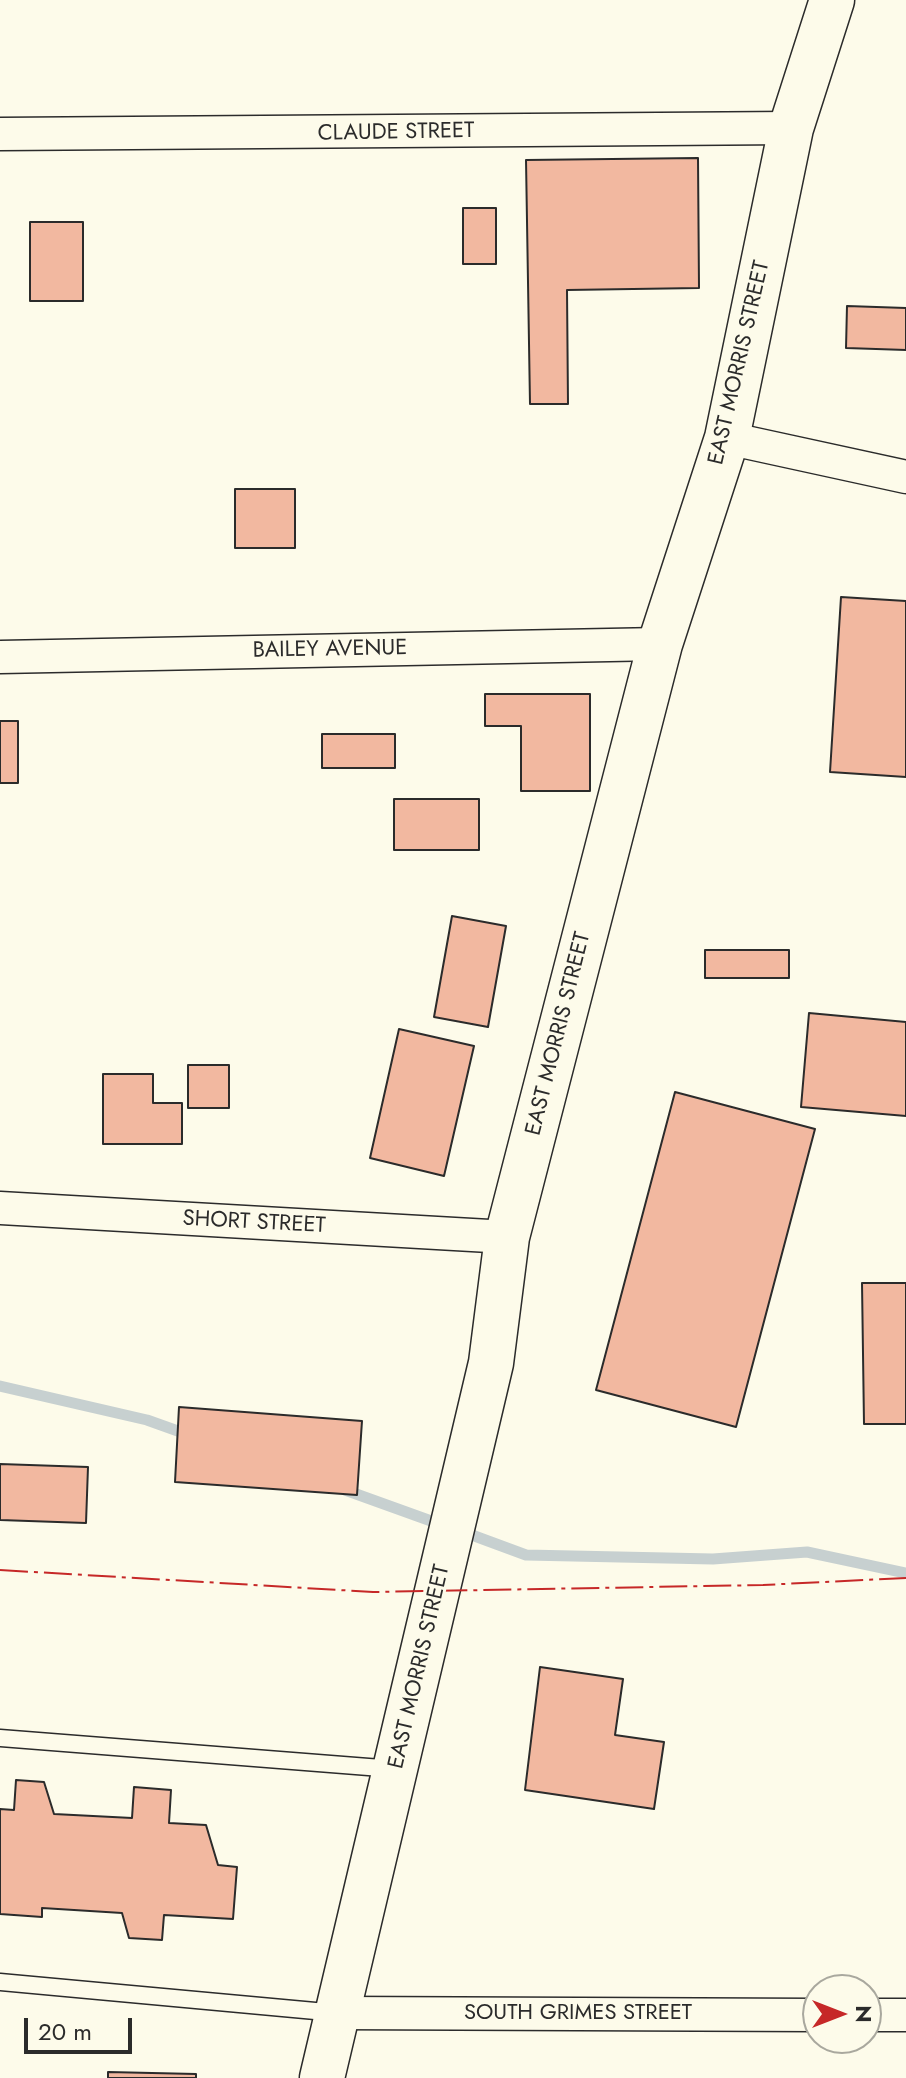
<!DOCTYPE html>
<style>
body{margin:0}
#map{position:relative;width:906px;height:2078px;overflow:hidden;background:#fdfbea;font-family:Jost,sans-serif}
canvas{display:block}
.north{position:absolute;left:802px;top:1974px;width:80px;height:80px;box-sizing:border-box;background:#fdfbea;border:2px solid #a9a89e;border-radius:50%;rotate:90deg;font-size:22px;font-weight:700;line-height:32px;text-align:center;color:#2b2b2b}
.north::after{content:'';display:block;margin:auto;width:28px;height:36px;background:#c62828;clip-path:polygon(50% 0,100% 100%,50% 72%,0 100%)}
.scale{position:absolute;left:24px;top:2018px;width:108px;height:36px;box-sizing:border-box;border:4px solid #2b2b2b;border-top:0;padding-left:10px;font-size:24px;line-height:28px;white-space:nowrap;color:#2b2b2b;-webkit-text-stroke:6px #fdfbea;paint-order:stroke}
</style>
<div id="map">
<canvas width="906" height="2078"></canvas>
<div class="north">N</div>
<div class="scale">20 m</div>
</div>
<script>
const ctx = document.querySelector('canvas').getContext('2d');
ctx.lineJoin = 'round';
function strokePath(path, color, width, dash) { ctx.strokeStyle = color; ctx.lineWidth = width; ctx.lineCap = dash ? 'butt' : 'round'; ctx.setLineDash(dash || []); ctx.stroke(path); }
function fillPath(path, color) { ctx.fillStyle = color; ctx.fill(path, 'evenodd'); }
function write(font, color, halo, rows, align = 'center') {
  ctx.font = font + ' Jost,sans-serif'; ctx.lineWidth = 6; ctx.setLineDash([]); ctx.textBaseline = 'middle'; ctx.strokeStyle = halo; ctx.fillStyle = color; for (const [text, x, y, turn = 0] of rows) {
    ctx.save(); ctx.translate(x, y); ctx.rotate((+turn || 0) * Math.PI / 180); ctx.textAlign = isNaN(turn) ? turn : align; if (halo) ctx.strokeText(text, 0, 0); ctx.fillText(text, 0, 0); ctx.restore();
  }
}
strokePath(new Path2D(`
 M0 1386 147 1420 189 1435
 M345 1490 445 1526
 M461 1531 526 1555 713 1559 807 1552 906 1573`), '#c7d0d0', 11);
const building = new Path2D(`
 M698 158 699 288 567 290 568 404H530L526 160Z
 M463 208H496V264H463Z
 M30 222H83V301H30Z
 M847 306 906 308V350L846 348Z
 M235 489H295V548H235Z
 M841 597 906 601V777L830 772Z
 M485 694H590V791H521V726H485Z
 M0 721H18V783H0Z
 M322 734H395V768H322Z
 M394 799H479V850H394Z
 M452 916 506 926 488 1027 434 1017Z
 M705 950H789V978H705Z
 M809 1013 906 1022V1116L801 1107Z
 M399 1029 474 1046 444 1176 370 1158Z
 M188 1065H229V1108H188Z
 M103 1074H153V1103H182V1144H103Z
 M675 1092 815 1129 736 1427 596 1390Z
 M862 1283H906V1424H864Z
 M179 1407 362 1421 357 1495 175 1482Z
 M0 1464 88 1467 86 1523 0 1520Z
 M540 1667 623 1679 615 1735 664 1742 654 1809 525 1790Z
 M16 1780 44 1782 54 1814 132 1818 134 1787 171 1790 169 1823 206 1825 218 1865 237 1867 233 1919 164 1915 162 1940 129 1938 122 1913 42 1908V1917L0 1914V1809L14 1810Z
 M108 2072 196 2074V2078H108Z`);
fillPath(building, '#f2b8a0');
strokePath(building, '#2b2b2b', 2);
const lane = new Path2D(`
 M0 1738 394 1769
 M0 1982 337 2013`);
const street = new Path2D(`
 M0 134 791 128
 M727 438 906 477
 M0 657 660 644
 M0 1208 507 1237
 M338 2013 818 2015
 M866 2015H906`);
const secondary = new Path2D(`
 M322 2078 491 1363 507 1237 660 644 727 438 791 128 832 0`);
strokePath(lane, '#2b2b2b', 19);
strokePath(street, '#2b2b2b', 35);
strokePath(secondary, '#2b2b2b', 47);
strokePath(lane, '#fdfbea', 16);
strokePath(street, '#fdfbea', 32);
strokePath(secondary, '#fdfbea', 44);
strokePath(new Path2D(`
 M0 1570 373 1592 763 1585 906 1578`), '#c62828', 2, [28, 6, 4, 6]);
write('22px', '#2b2b2b', '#fdfbea', [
 ["CLAUDE STREET",396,133,-1],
 ["EAST MORRIS STREET",740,363,-77],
 ["BAILEY AVENUE",330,650,-1],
 ["EAST MORRIS STREET",559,1034,-76],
 ["SHORT STREET",254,1223,3],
 ["EAST MORRIS STREET",420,1667,-77],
 ["SOUTH GRIMES STREET",578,2014]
]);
</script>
